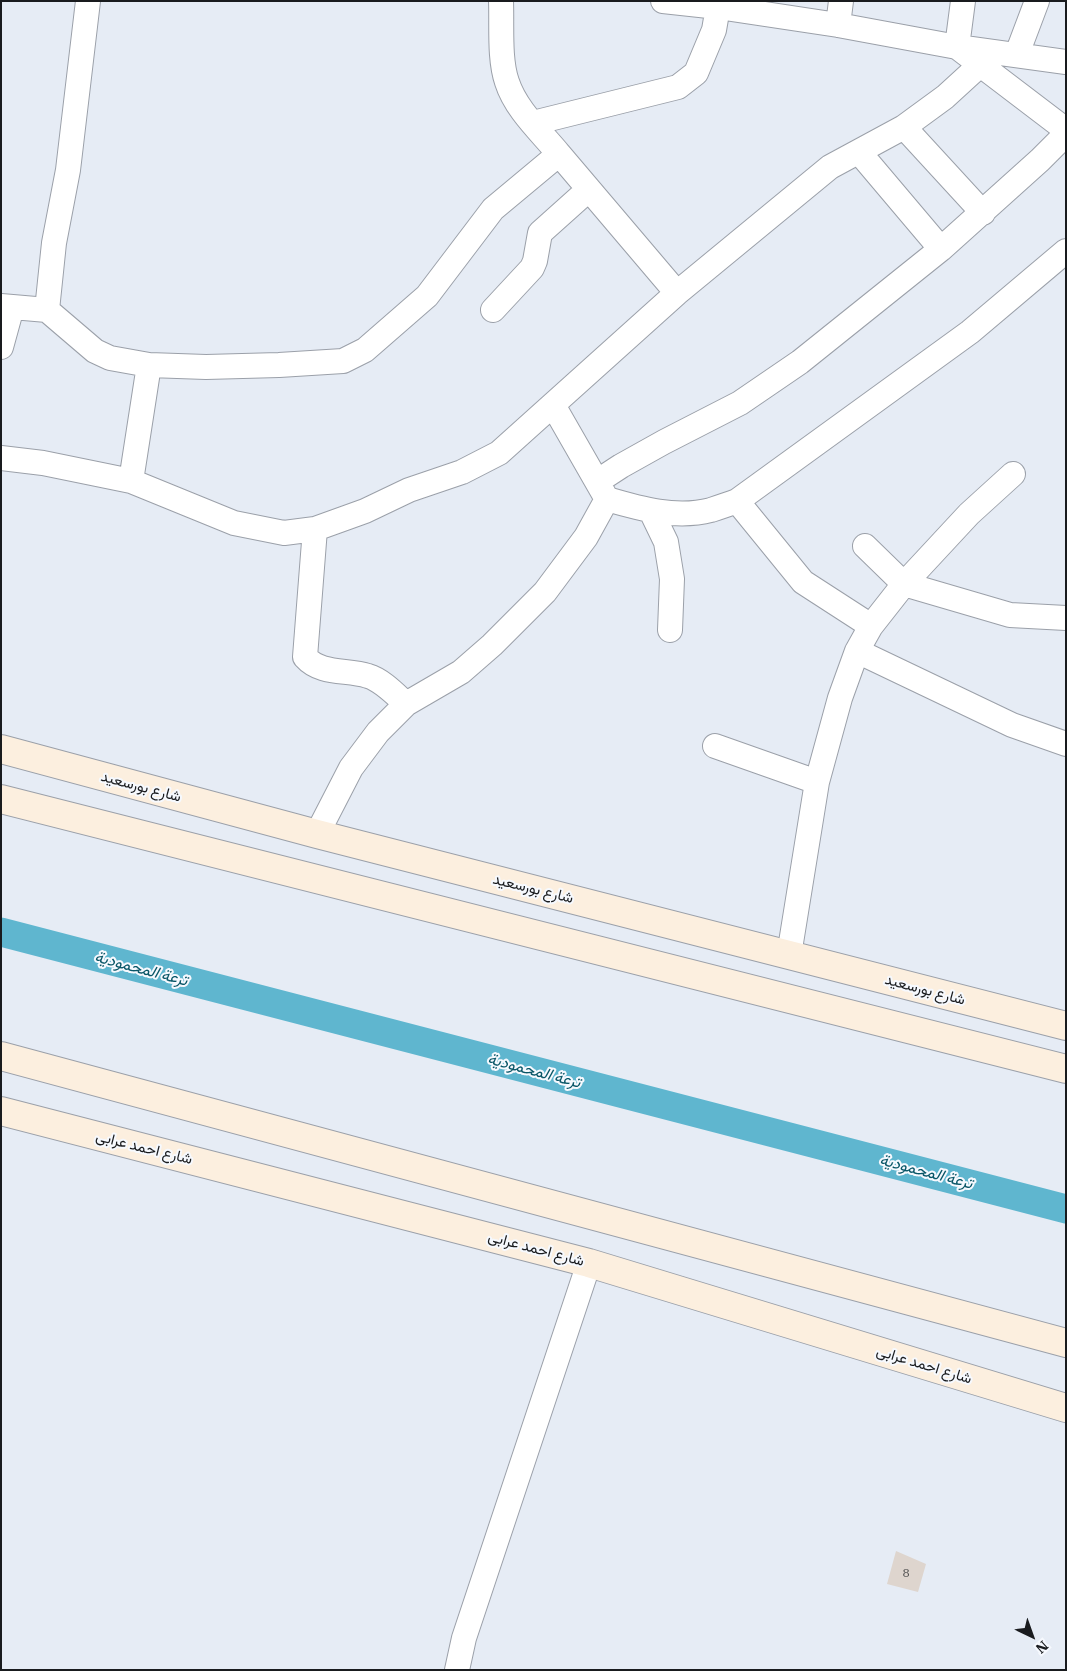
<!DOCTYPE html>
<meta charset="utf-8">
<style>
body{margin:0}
#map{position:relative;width:1067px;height:1671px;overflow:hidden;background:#e6ecf5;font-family:"IBM Plex Serif",serif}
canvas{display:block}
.frame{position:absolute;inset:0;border:2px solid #191b1e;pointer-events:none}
.north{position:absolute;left:1007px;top:1611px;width:50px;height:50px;-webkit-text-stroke:4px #f6f9fe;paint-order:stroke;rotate:138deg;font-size:14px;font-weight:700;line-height:20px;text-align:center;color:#191b1e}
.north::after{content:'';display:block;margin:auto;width:18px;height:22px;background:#191b1e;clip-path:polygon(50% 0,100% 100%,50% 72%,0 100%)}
</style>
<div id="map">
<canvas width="1067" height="1671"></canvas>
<div class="frame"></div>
<div class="north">N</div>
</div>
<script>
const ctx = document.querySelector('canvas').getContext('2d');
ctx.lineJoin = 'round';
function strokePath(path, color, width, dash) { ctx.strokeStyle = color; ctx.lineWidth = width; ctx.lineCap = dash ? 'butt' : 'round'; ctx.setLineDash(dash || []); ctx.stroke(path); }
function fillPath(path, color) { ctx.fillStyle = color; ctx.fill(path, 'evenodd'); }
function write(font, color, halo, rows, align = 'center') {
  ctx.font = font + ' "IBM Plex Serif",Vazirmatn,serif'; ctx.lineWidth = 4; ctx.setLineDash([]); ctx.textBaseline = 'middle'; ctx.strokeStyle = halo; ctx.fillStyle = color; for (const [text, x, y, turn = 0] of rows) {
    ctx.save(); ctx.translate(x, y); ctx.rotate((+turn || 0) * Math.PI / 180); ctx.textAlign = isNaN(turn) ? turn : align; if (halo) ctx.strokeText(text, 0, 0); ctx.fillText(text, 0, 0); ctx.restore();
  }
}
strokePath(new Path2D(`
 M1 932 1066 1209`), '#5fb6cf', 29);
fillPath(new Path2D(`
 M896 1551 926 1564 918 1592 887 1584Z`), '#ded5ce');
const street = new Path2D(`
 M663 1 718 7 838 25 957 47 1066 62
 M963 1 957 47 1066 130
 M838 25 841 1
 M1017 54 1037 1
 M533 123 678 87 696 73 714 30 718 7
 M904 127 983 213
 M859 152 941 249
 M559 154 677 293
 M1 306 47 310 54 243 68 170 88 1
 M47 310 95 351 110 358 149 365 206 367 279 365 343 361 365 350 427 296 493 209 559 154C541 132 516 110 507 82 499 59 502 26 501 1
 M493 310 532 268 535 261 540 233 588 190
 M1 347 12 307
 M553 405 604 494
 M1 458 43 463 131 481 234 523 284 533 315 529 365 511 409 490 462 472 499 453 677 293 830 167 904 127 945 97 980 65
 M131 481 149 365
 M598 481 621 466 664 442 740 403 800 362 941 249 1040 160 1066 134
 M737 501 803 582 871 626
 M651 511 666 542 672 579 670 630
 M315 529 305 657C321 675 347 669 368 676 382 680 395 694 406 704
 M865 546 904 584 1010 615 1066 618
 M857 651 1012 725 1066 744
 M715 746 817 782
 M317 834 351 768 378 732 406 704 461 672 492 645 545 592 586 537 607 499C641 509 676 519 711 510 720 507 729 504 737 501L970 332 1066 251
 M789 955 817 782 840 698 857 651 871 626 904 584 969 514 1013 474
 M457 1670 464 1638 589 1263`);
const secondary = new Path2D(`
 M1 749 317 834 1066 1026
 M1 799 1066 1069
 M1 1056 1066 1343
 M1 1111 589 1263 1066 1408`);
strokePath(street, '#9ba0a9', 26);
strokePath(secondary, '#9ba0a9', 30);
strokePath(street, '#fff', 24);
strokePath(secondary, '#fcefdf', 28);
write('12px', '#4a4a4a', null, [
 ["8",906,1574]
]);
write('15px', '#191b1e', '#f6f9fe', [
 ["شارع بورسعيد",141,787,15],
 ["شارع بورسعيد",533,889,14],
 ["شارع بورسعيد",925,990,15],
 ["شارع احمد عرابى",144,1148,14],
 ["شارع احمد عرابى",536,1249,15],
 ["شارع احمد عرابى",924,1365,17]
]);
write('italic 16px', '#095667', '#f6f9fe', [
 ["ترعة المحمودية",141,969,15],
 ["ترعة المحمودية",534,1071,15],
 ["ترعة المحمودية",926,1172,15]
]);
</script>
